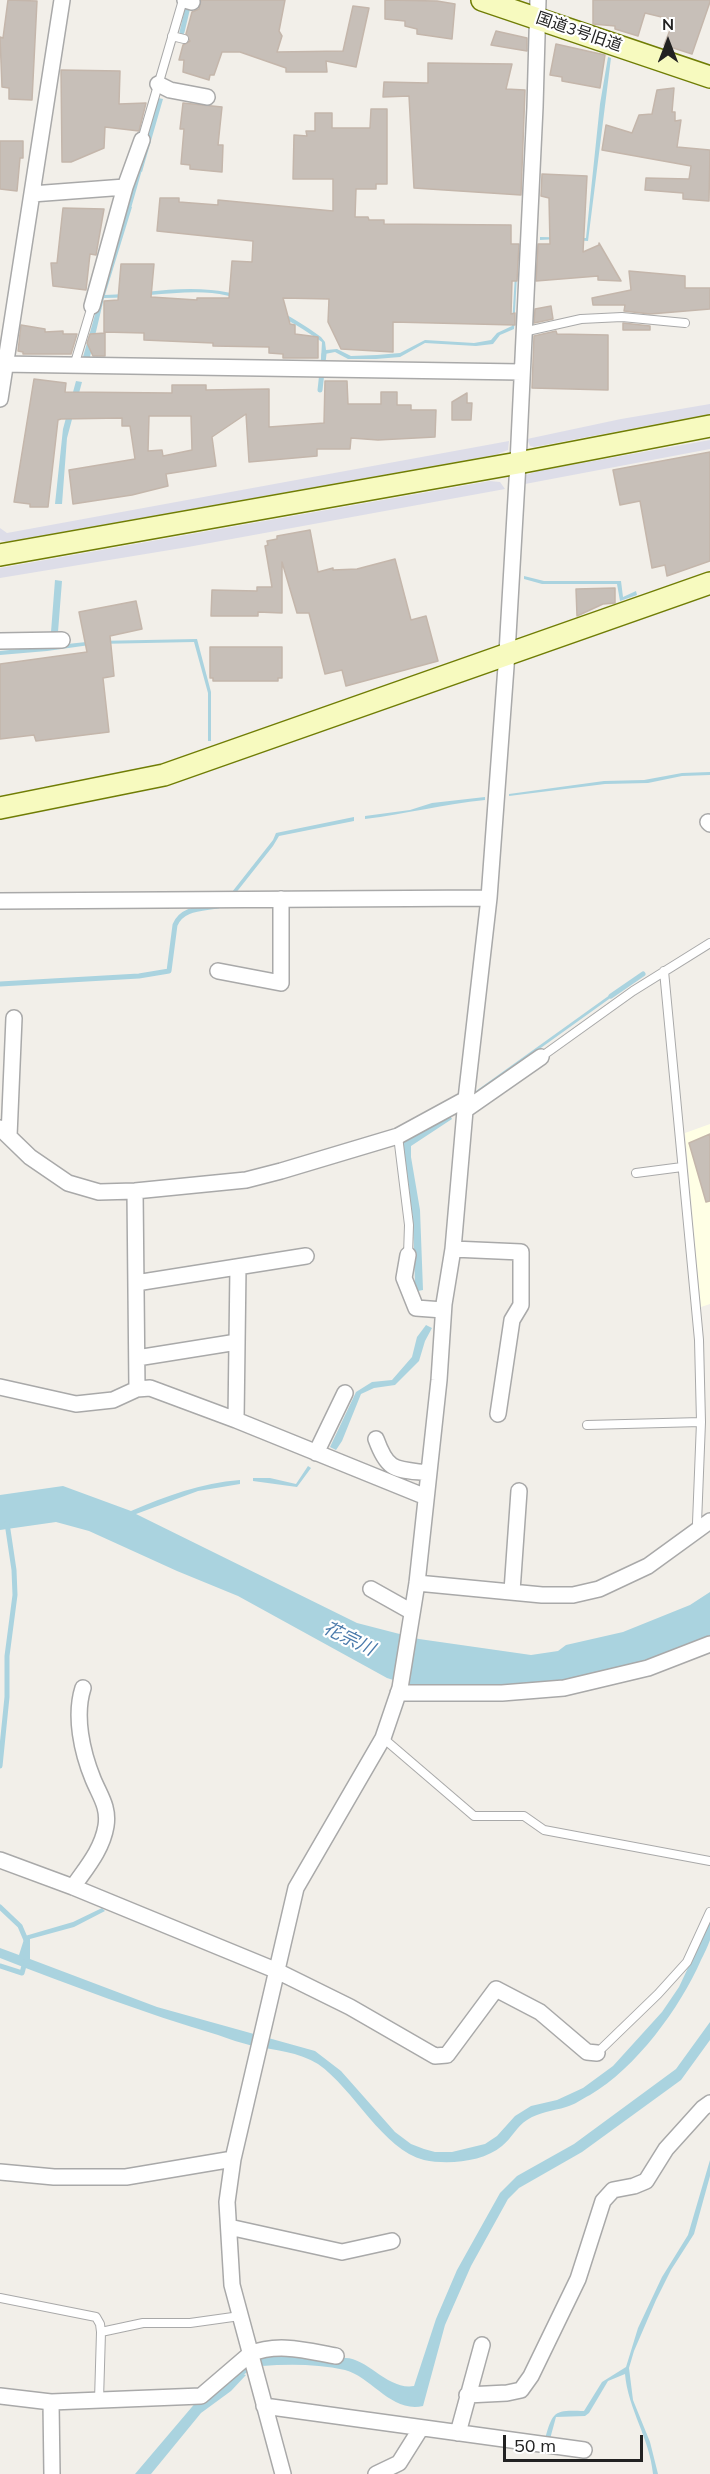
<!DOCTYPE html>
<meta charset="utf-8">
<style>
body{margin:0}
#map{position:relative;width:710px;height:2474px;overflow:hidden;background:#f2efe9;font-family:Mulish,sans-serif}
canvas{display:block}
.north{position:absolute;left:638px;top:12px;width:60px;height:60px;-webkit-text-stroke:4px #fff;paint-order:stroke;rotate:0deg;font-size:16px;font-weight:700;line-height:24px;text-align:center;color:#222}
.north::after{content:'';display:block;margin:auto;width:21px;height:27px;background:#222;clip-path:polygon(50% 0,100% 100%,50% 72%,0 100%)}
.scale{position:absolute;left:503px;top:2435px;width:140px;height:27px;box-sizing:border-box;border:3px solid #222;border-top:0;padding-left:8px;font-size:18px;line-height:21px;white-space:nowrap;color:#222;-webkit-text-stroke:4px #fff;paint-order:stroke}
</style>
<div id="map">
<canvas width="710" height="2474"></canvas>
<div class="north">N</div>
<div class="scale">50 m</div>
</div>
<script>
const ctx = document.querySelector('canvas').getContext('2d');
ctx.lineJoin = 'round';
function fillPath(path, color) { ctx.fillStyle = color; ctx.fill(path, 'evenodd'); }
function strokePath(path, color, width, dash) { ctx.strokeStyle = color; ctx.lineWidth = width; ctx.lineCap = dash ? 'butt' : 'round'; ctx.setLineDash(dash || []); ctx.stroke(path); }
function write(font, color, halo, rows, align = 'center') {
  ctx.font = font + ' Mulish,"Noto Sans JP",sans-serif'; ctx.lineWidth = 4.5; ctx.setLineDash([]); ctx.textBaseline = 'middle'; ctx.strokeStyle = halo; ctx.fillStyle = color; for (const [text, x, y, turn = 0] of rows) {
    ctx.save(); ctx.translate(x, y); ctx.rotate((+turn || 0) * Math.PI / 180); ctx.textAlign = isNaN(turn) ? turn : align; if (halo) ctx.strokeText(text, 0, 0); ctx.fillText(text, 0, 0); ctx.restore();
  }
}
fillPath(new Path2D(`
 M710 1124V1304L701 1307 685 1133Z`), '#ffffe5');
fillPath(new Path2D(`
 M710 404V414L534 447 530 446 527 439 621 419Z
 M710 440V449L525 484 526 475 538 471Z
 M509 441 508 450 495 455 6 542 0 540V528L7 533Z
 M490 481 500 482 505 489 188 547 0 578V568L6 567Z`), '#dddde8');
fillPath(new Path2D(`
 M608 57 611 58 588 241 558 239 540 240V237L586 238 600 104Z
 M158 98 163 99 142 172 137 170Z
 M126 205 132 207 105 295C140 294 176 286 211 290 250 293 290 314 321 337L325 342 326 350 337 349 351 356 377 355 400 353 425 340 474 343 491 340 497 333 512 326 516 257H518L514 329 500 335 493 344 476 346 425 343 400 357 376 359H348L335 352 325 354 324 359H321L322 342C289 319 252 298 212 293 178 290 139 298 104 298L90 357H83Z
 M76 381 82 382 67 438 62 504H55L63 429Z
 M524 576 544 581H621L623 597 636 591 637 595 620 601 617 584H542L524 579Z
 M55 580 62 581 58 632H51Z
 M197 639 211 692V741H208V693L194 642 97 644 47 651 0 655V651L96 641Z
 M710 772V775L682 776 648 783 605 784 509 796V794L604 781 644 780 682 773Z
 M485 797V800C444 804 406 814 365 819V816L410 810 432 803Z
 M354 817V821L279 836 273 846 235 894 232 892 273 840 276 833Z
 M614 992 616 994 478 1093 476 1091Z
 M449 1114 452 1119 411 1146V1157L420 1210 423 1290 418 1291 415 1284 413 1220 403 1142Z
 M426 1325 432 1328 425 1341 419 1361 395 1385 374 1388 361 1394 342 1441 336 1450 330 1447 356 1392 372 1382 392 1380 412 1357 417 1337Z
 M308 1466 311 1468 297 1487 253 1481V1478H270L296 1484Z
 M240 1480V1484L198 1491 136 1514 357 1623 419 1639 531 1655 558 1651 566 1645 623 1632 690 1605 710 1592V1637L639 1666 540 1685 415 1687 387 1678 238 1596 177 1571 89 1531 56 1522 0 1530V1495L63 1486 131 1511C166 1496 201 1483 240 1480Z
 M102 1908 105 1911 74 1927 30 1939V1959L157 2007 315 2051 341 2071 395 2132 411 2144 424 2149 435 2152H452L485 2144 497 2136 515 2116 531 2106 557 2100 583 2088 613 2066 662 2012 679 1987 710 1921C710 1927 710 1934 710 1940 708 1946 704 1954 701 1960 680 2008 636 2068 590 2095 582 2099 574 2105 566 2107 553 2111 539 2112 527 2120 517 2126 512 2138 502 2146 483 2162 448 2165 424 2160 383 2150 354 2089 318 2064 299 2052 274 2050 253 2046 241 2043 229 2039 218 2035 144 2013 72 1986 0 1958V1948L19 1955 25 1936 73 1922Z
 M710 2022V2040L681 2080 582 2152 519 2188 508 2199 471 2266 445 2325 423 2406C391 2413 372 2377 345 2370 318 2364 289 2364 262 2366L258 2355 280 2352 339 2359C363 2351 386 2391 414 2386L436 2319 457 2270 500 2193 517 2176 574 2144 676 2069Z
 M710 2160V2176L694 2234 671 2270 656 2300 634 2351 629 2368 633 2400 650 2442 658 2474H653C650 2439 628 2409 625 2374L608 2381 589 2413 585 2416 556 2417 550 2439H545C553 2410 555 2410 584 2411L602 2382 626 2367 638 2328 662 2277 688 2235Z
 M237 2372 246 2375 231 2391 201 2413 151 2474H135L197 2401Z`), '#aad3df');
strokePath(new Path2D(`
 M182 32 187 11
 M127 213 141 164
 M320 390 324 354
 M0 984 139 976 169 971 175 925C182 908 201 909 218 906
 M611 996 643 974
 M0 1766 7 1697V1656L15 1595 14 1570 7 1523
 M0 1907 20 1926 26 1940
 M0 1966 22 1973 25 1962
 M236 2377 253 2365`), '#aad3df', 5);
const building = new Path2D(`
 M8 0 37 1 32 100 9 99V88L2 87 0 37 3 38Z
 M201 0H285L279 31 282 36 277 52 343 51 353 6 369 8 356 67 326 61 327 72H286V68L240 52H222L214 75H210L209 80 183 72 184 60H179L183 45 190 41 186 34 192 12 199 9Z
 M385 0 437 1 455 4 452 39 417 34V29L405 26V21L385 19Z
 M593 0H710V2L692 54 664 45 674 20 645 13 638 36 615 29V26L593 24Z
 M496 31 527 38V51L491 45Z
 M556 44 605 55 600 88 562 81V77L550 75Z
 M428 63 512 64 506 89 525 90 521 195 414 188 409 96 383 97 384 82 428 83Z
 M61 70 120 71 119 104 146 103 139 131 105 127 104 148 71 162H62Z
 M674 88 672 112H675V121L681 120 677 147 710 150 709 201 683 199V193L645 190 646 178 689 179 691 166 602 150 606 125 632 133 639 115 652 114 657 90Z
 M183 103 222 107 218 145H223L222 172 190 169V165L181 164 184 129H180Z
 M371 109H387V184H376V189H356L355 217H368L369 220H384V224L511 225V244H519L517 281H512L511 314 515 313V325L393 322V352L341 349 328 322 329 299 283 298 290 324 295 325V334L318 337V358H283V354L269 353V347L213 346V343L144 340V333L104 332V301L118 300 121 264H154L151 297 197 300V298H229L232 261 252 262 253 241 157 231 160 198H179V202L218 205V200L333 211V179H293L294 135 307 136 306 131H315V113H332V128H370Z
 M0 141H23V158H20L17 191 0 189Z
 M542 174 587 176 583 252 599 245V243L621 281 598 280V276L536 281 538 244H550L549 198 541 196Z
 M63 208 104 209 96 255 90 254 86 290 53 286 51 263H57Z
 M629 271 685 276V288H710V309L650 314 624 311 625 305H593L592 298 631 290Z
 M551 306 553 319 534 323 535 309Z
 M623 323 650 326V330H623Z
 M21 325 45 329V332L63 331V334H77L71 354H23V352L18 351Z
 M556 331 557 334 608 335V390L532 388 534 336Z
 M105 333V356H93L87 343 90 334Z
 M34 379 66 383 65 392 172 393V385H206V390L269 389V427L324 423 325 381H347L348 404H381V392H397V405H411V410H436L435 437 378 440 351 438 350 449H317V456L249 462 246 414 212 437 216 466 166 474 168 486 132 495 73 504 69 470 135 459 130 426H122V418L61 419 58 420 48 507H30V504L14 502ZM149 416H191L192 450 163 456 162 450 148 451Z
 M467 393V403H472L471 420H452V402Z
 M710 452V561L667 576 665 565 652 568 640 501 620 505 613 470Z
 M310 530 318 572 333 568V570L357 569 395 559 411 620 426 616 438 661 346 686 342 670 325 674 309 613H297L282 562V613L258 612V616H211L212 590 257 591V587H272L265 546 268 545 267 541 277 539V536Z
 M615 588V603L603 604 577 616 576 589Z
 M136 601 142 629 110 636 114 676 103 678 109 732 36 741 34 735 0 739V664L87 652 79 612Z
 M210 647H282V678H278V681H213V678H210Z
 M710 1134V1201L706 1202 689 1143Z`);
fillPath(building, '#c7bfb8');
strokePath(building, '#c4b6ab', 1.5);
const lane = new Path2D(`
 M172 36 184 39
 M142 140 183 0
 M523 332 581 319 622 317 685 323
 M74 366 92 306
 M664 971 699 1340 701 1422 697 1523
 M541 1057 633 991 710 943
 M398 1136 409 1225 408 1255
 M636 1173 682 1167
 M587 1425 701 1422
 M383 1738 474 1816H524L544 1830 710 1861
 M597 2053 658 1994 687 1962 710 1912
 M0 2298 96 2317 100 2324 101 2332 99 2400
 M101 2332 143 2323H190L240 2316`);
const street = new Path2D(`
 M185 0 192 2
 M158 84 170 90 207 97
 M32 194 125 187
 M92 306 125 187 142 140
 M0 364 521 372
 M0 399 62 0
 M0 641 62 640
 M708 822 710 824
 M0 901 489 898
 M218 971 281 983V899
 M465 1110 541 1057
 M0 1128 30 1157 68 1183 99 1192 135 1191 246 1180 281 1171 398 1136 466 1099
 M9 1136 14 1018
 M135 1191 137 1389
 M453 1249 521 1252V1305L512 1320 498 1414
 M408 1255 404 1278 416 1308 443 1310
 M136 1283 306 1256
 M137 1358 237 1342
 M0 1387 76 1404 113 1400 137 1389 150 1388 236 1420 426 1497
 M236 1420 238 1267
 M376 1439C388 1472 395 1469 428 1473
 M316 1453 345 1393
 M417 1583 542 1595H573L599 1589 648 1566 710 1521
 M371 1589 412 1612
 M512 1591 519 1491
 M398 1693H502L564 1688 648 1668 710 1644
 M0 1860 73 1887 275 1970 350 2007 435 2056 447 2055 496 1989 540 2012 587 2052 597 2053
 M73 1887C86 1868 102 1850 106 1826 109 1807 100 1796 93 1779 82 1752 74 1716 83 1688
 M0 2172 54 2177H126L233 2159
 M229 2227 342 2252 392 2241
 M467 2395 507 2393 521 2390 531 2376 578 2279 603 2201 613 2190 634 2186 646 2181 666 2149 703 2108 710 2103
 M0 2396 51 2402 201 2396 250 2354C278 2342 308 2351 336 2356
 M51 2402 52 2474
 M264 2406 584 2450
 M458 2433 482 2345
 M283 2474 232 2285 227 2202 233 2159 296 1888 383 1738 400 1688 417 1583 439 1380 444 1304 453 1249 466 1099 489 898 507 653 518 463 535 107 538 0
 M376 2474 399 2463 421 2428`);
const secondary = new Path2D(`
 M482 0 710 77
 M0 555 518 463 710 426
 M0 808 164 775 710 583`);
strokePath(lane, '#a9a9a9', 10);
strokePath(street, '#a9a9a9', 18);
strokePath(secondary, '#707d05', 24);
strokePath(lane, '#fff', 8);
strokePath(street, '#fff', 15);
strokePath(secondary, '#f7fabf', 21);
write('16px', '#222', '#fff', [
 ["国道3号旧道",579,32,19]
]);
write('italic 18px', '#4a7aab', '#fff', [
 ["花宗川",349,1639,26]
]);
</script>
